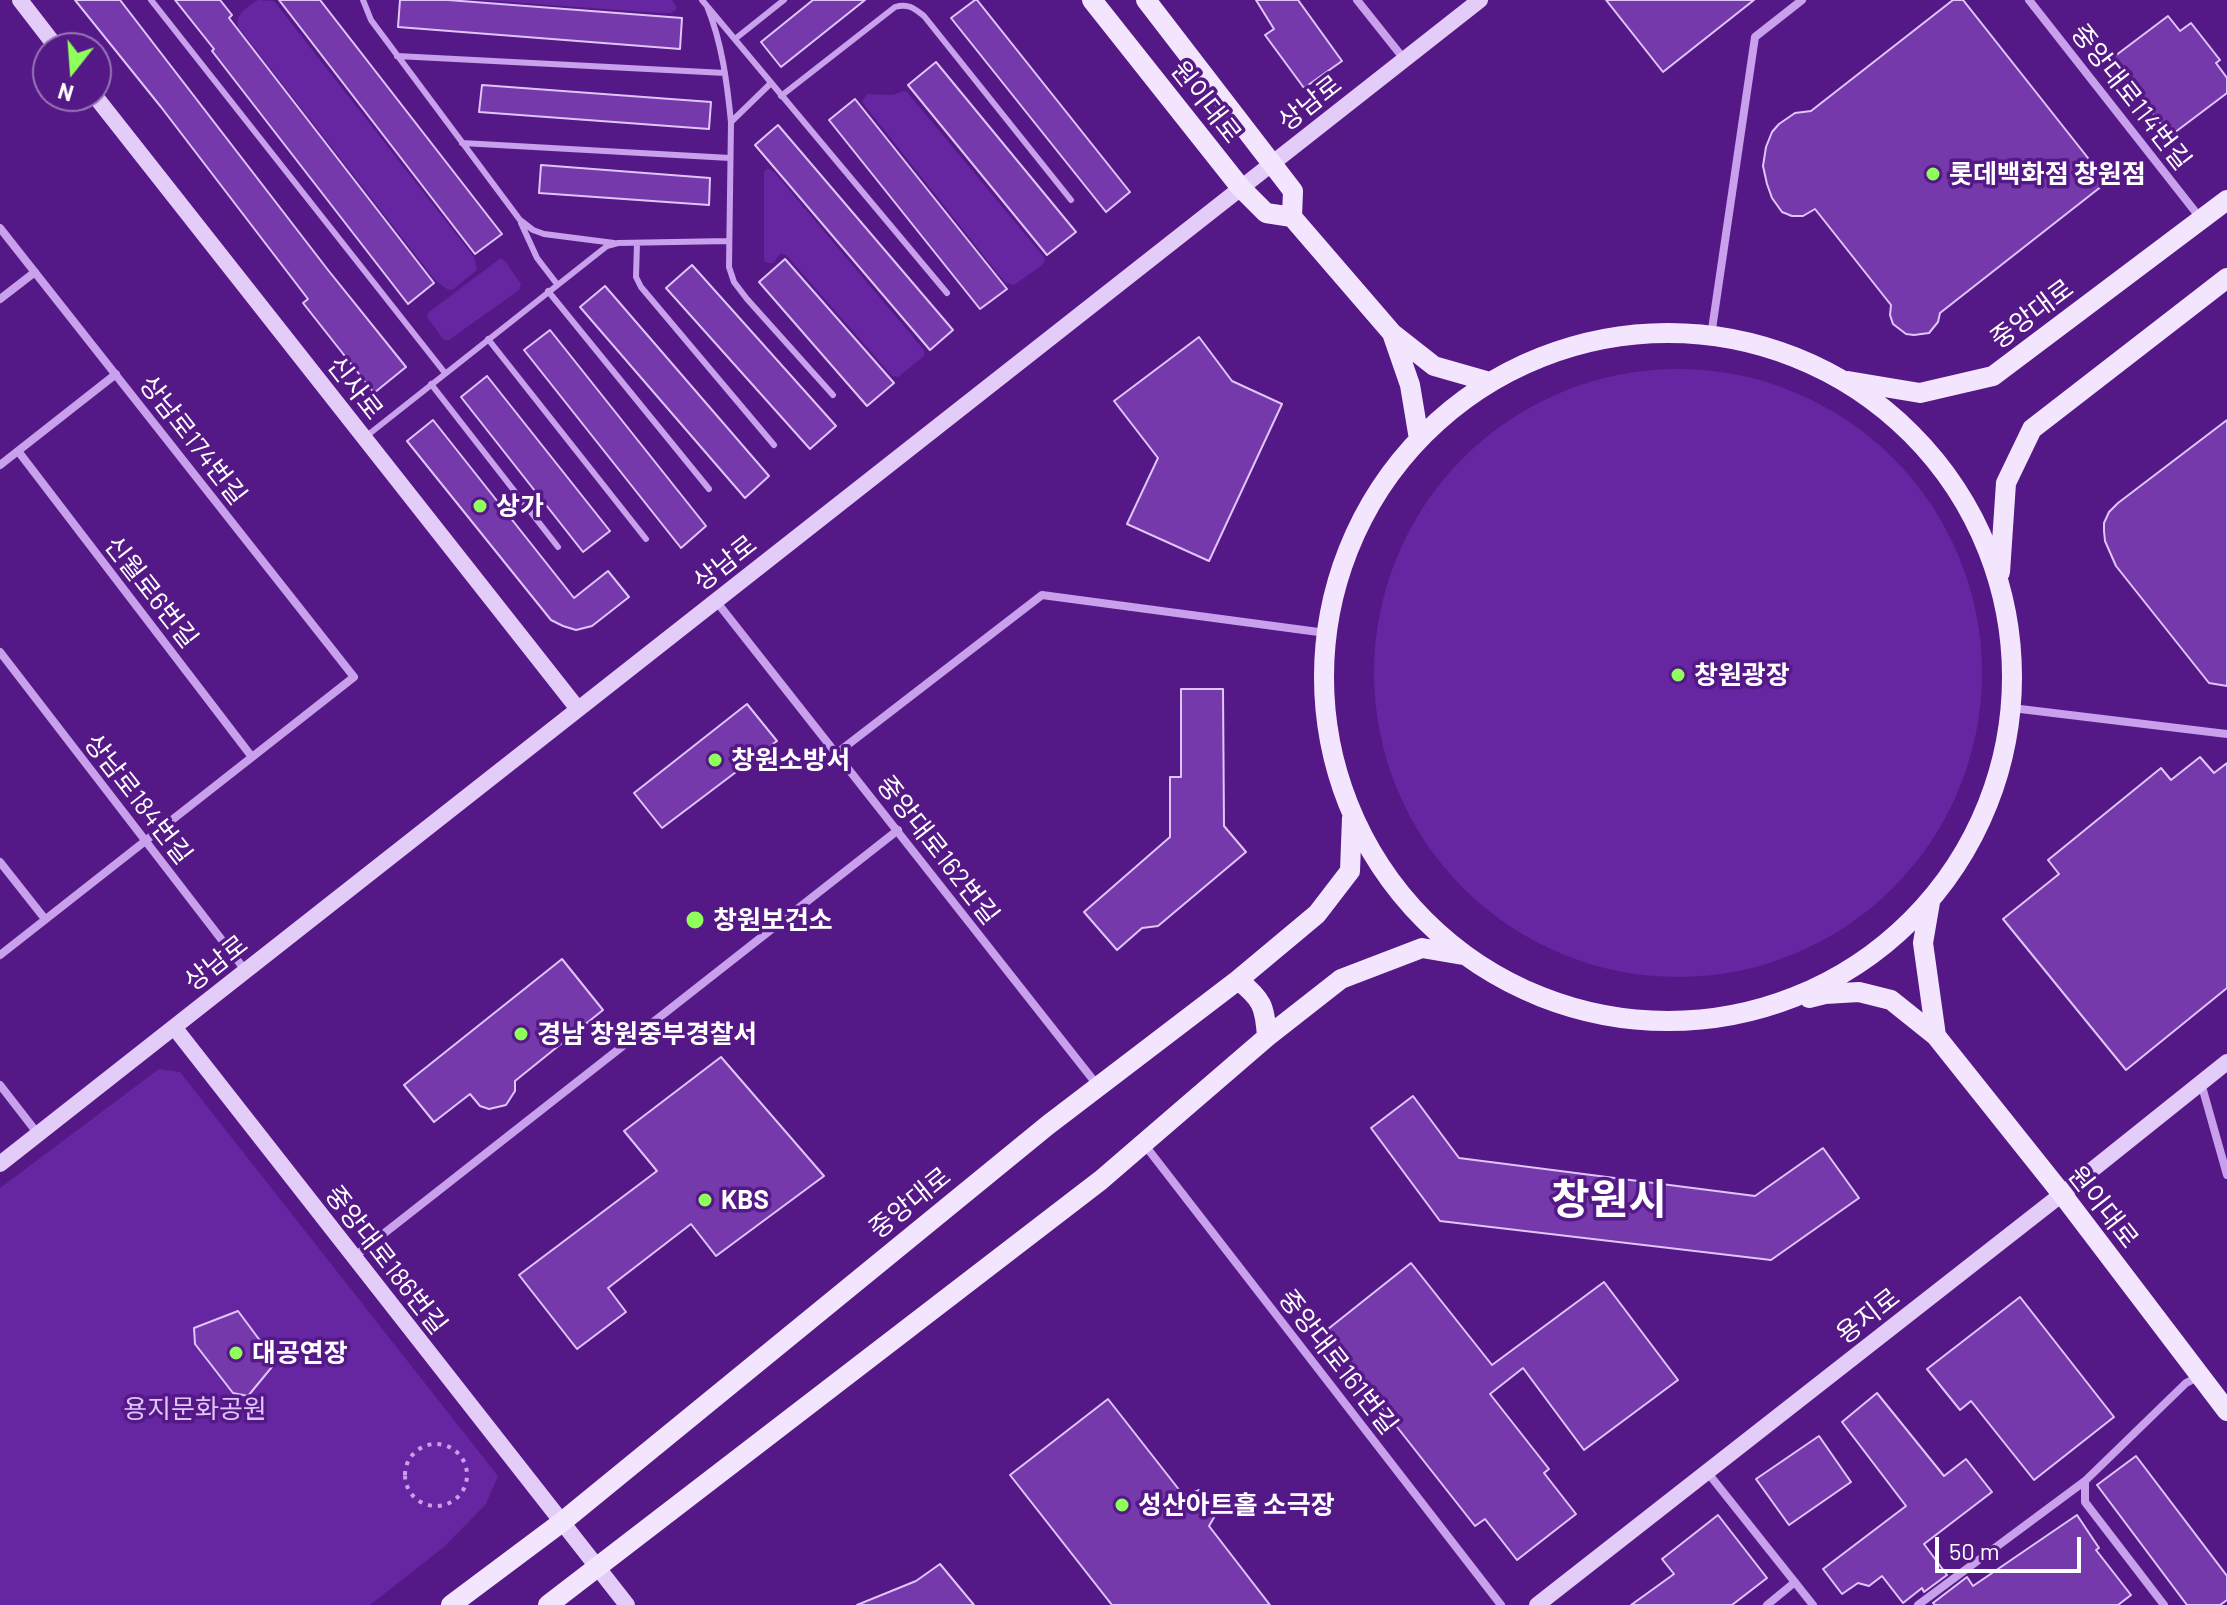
<!DOCTYPE html>
<meta charset="utf-8">
<style>
body{margin:0}
#map{position:relative;width:2227px;height:1605px;overflow:hidden;background:#541986;font-family:Barlow,sans-serif}
canvas{display:block}
.north{position:absolute;left:32px;top:32px;width:80px;height:80px;box-sizing:border-box;background:#541986;border:2px solid #9875b6;border-radius:50%;rotate:197deg;font-size:22px;font-weight:700;line-height:32px;text-align:center;color:#fff}
.north::after{content:'';display:block;margin:auto;width:28px;height:36px;background:#8eff5b;clip-path:polygon(50% 0,100% 100%,50% 72%,0 100%)}
.scale{position:absolute;left:1935px;top:1537px;width:146px;height:36px;box-sizing:border-box;border:4px solid #fff;border-top:0;padding-left:10px;font-size:24px;line-height:28px;white-space:nowrap;color:#fff;-webkit-text-stroke:6px #541986;paint-order:stroke}
</style>
<div id="map">
<canvas width="2227" height="1605"></canvas>
<div class="north">N</div>
<div class="scale">50 m</div>
</div>
<script>
const ctx = document.querySelector('canvas').getContext('2d');
ctx.lineJoin = 'round';
function fillPath(path, color) { ctx.fillStyle = color; ctx.fill(path, 'evenodd'); }
function strokePath(path, color, width, dash) { ctx.strokeStyle = color; ctx.lineWidth = width; ctx.lineCap = dash ? 'butt' : 'round'; ctx.setLineDash(dash || []); ctx.stroke(path); }
function write(font, color, halo, rows, align = 'center') {
  ctx.font = font + ' Barlow,"Noto Sans KR",sans-serif'; ctx.lineWidth = 7; ctx.setLineDash([]); ctx.textBaseline = 'middle'; ctx.strokeStyle = halo; ctx.fillStyle = color; for (const [text, x, y, turn = 0] of rows) {
    ctx.save(); ctx.translate(x, y); ctx.rotate((+turn || 0) * Math.PI / 180); ctx.textAlign = isNaN(turn) ? turn : align; if (halo) ctx.strokeText(text, 0, 0); ctx.fillText(text, 0, 0); ctx.restore();
  }
}
fillPath(new Path2D(`
 M258 0 274 1 474 257 477 270 452 290 447 289 435 280 238 27C235 13 248 7 258 0Z
 M480 0H672L676 6V10L671 13H660Z
 M903 91 907 92 1044 257 1045 261 1041 266 1014 285 1006 283 998 274 862 102 867 94 893 95Z
 M766 169H770L775 173 924 350V356L898 377 892 376 786 255 781 253 773 263H768L764 261V173Z
 M501 258 505 261 521 284 519 290 449 340H444L427 317 429 312Z
 M1374 673a304 304 0 1 1 608 0a304 304 0 1 1-608 0Z
 M159 1069 180 1072 498 1476 486 1504 444 1547 370 1605H0V1188Z`), '#6625a1');
const building = new Path2D(`
 M75 0H120L328 270 406 367 374 393 303 303 308 299 161 107Z
 M175 0H220L232 15 229 18 434 283 408 304 212 51 214 49Z
 M279 0H320L502 234 475 254Z
 M400 0H448L682 18 680 49 398 27Z
 M813 0H865L781 67 761 42Z
 M975 0H977L1130 192 1106 212 951 18Z
 M1256 0H1298L1342 61 1304 88 1265 35 1274 29Z
 M1606 0H1754L1663 72Z
 M1953 0H1963L2107 182 1940 313 1938 322 1929 333 1914 335 1906 334 1893 324 1890 315 1891 305 1815 209 1803 216H1792L1782 212 1772 198 1767 184 1763 166 1766 147 1772 132 1779 124 1795 113 1811 111Z
 M2168 16 2180 31 2191 23 2220 60 2216 63 2227 78V93L2170 136 2111 59Z
 M936 62 1076 232 1047 255 908 85Z
 M482 85 711 102 709 129 479 112Z
 M855 99 1007 289 980 309 829 120Z
 M778 125 953 330 930 350 755 145Z
 M541 165 710 178 709 205 539 193Z
 M785 259 894 383 867 406 759 282Z
 M692 265 836 426 810 449 666 288Z
 M605 286 769 476 745 498 580 307Z
 M550 330 706 526 681 548 524 350Z
 M1199 337 1232 381 1282 404 1209 561 1127 524 1158 458 1114 401Z
 M487 376 610 531 583 552 461 397Z
 M433 420 574 598 608 571 629 597 592 626 576 630 563 626 551 620 407 441Z
 M2227 420V686L2209 683 2116 566 2105 541 2104 531V523L2109 512 2118 503Z
 M1181 689H1223L1224 826 1246 852 1158 926 1142 928 1117 950 1084 912 1170 837V777H1181Z
 M747 704 777 741 662 828 634 793Z
 M2200 757 2214 773 2227 763V988L2126 1070 2003 919 2059 874 2048 860 2161 768 2171 780Z
 M562 959 603 1010 515 1081V1091L506 1105 489 1109 480 1106 470 1094 434 1122 404 1085Z
 M721 1057 824 1176 716 1256 691 1224 608 1288 626 1312 577 1349 519 1275 657 1171 624 1131Z
 M1413 1096 1459 1158 1755 1196 1823 1148 1859 1198 1771 1260 1440 1221 1371 1128Z
 M1411 1263 1492 1365 1604 1282 1678 1380 1584 1450 1523 1368 1490 1394 1549 1469 1544 1473 1576 1514 1517 1560 1485 1519 1475 1526 1323 1333Z
 M2020 1297 2114 1417 2034 1480 1971 1401 1960 1410 1927 1369Z
 M238 1311 276 1362 248 1396 233 1393 195 1344 194 1328Z
 M1877 1393 1944 1476 1966 1459 1992 1492 1924 1544 1947 1575 1924 1592 1922 1588 1903 1603 1882 1576 1869 1586 1858 1583 1842 1594 1823 1569 1906 1506 1842 1422Z
 M1108 1399 1184 1496 1199 1490 1216 1514 1209 1526 1270 1605H1112L1010 1475Z
 M1819 1436 1851 1482 1789 1525 1756 1479Z
 M2136 1456 2227 1576V1600L2220 1605H2187L2097 1485Z
 M1718 1515 1767 1578 1732 1605H1631L1674 1574 1662 1559Z
 M2077 1515 2099 1548 2096 1550 2131 1595 2118 1605H1935L1933 1603 1967 1577 1973 1586Z
 M940 1564 974 1605H857L916 1581Z`);
fillPath(building, '#7539ab');
strokePath(building, '#e0c5f9', 2);
strokePath(new Path2D(`
 M405 1475a31 31 0 1 1 62 0a31 31 0 1 1-62 0Z`), '#c8a0ec', 4, [4, 6]);
strokePath(new Path2D(`
 M151 0 445 373
 M363 0 371 20 520 220 533 230 544 234 614 243
 M702 0 947 293
 M707 6C722 43 727 82 731 122L729 267 734 282 747 299 833 395
 M735 39 784 0
 M397 56 725 73
 M781 96 895 7C908 3 914 8 924 16L1071 200
 M731 122 770 84
 M462 143 730 158
 M521 223 537 258 557 284
 M637 243 636 277 641 287 774 445
 M548 291 709 489
 M488 339 646 539
 M431 384 558 547
 M364 438 607 246 618 243 729 241`), '#c8a0ec', 6);
strokePath(new Path2D(`
 M1357 0 1404 59
 M2029 0 2201 219
 M0 228 354 677 0 955
 M0 299 35 272
 M1711 336 1755 37 1802 0
 M18 451 252 757
 M0 465 116 374
 M716 601 1098 1086
 M0 652 245 970
 M2012 708 2227 734
 M837 753 1042 595 1326 633
 M0 862 45 919
 M2201 1083 2227 1175
 M0 1085 38 1134
 M1144 1144 1501 1605
 M354 1257 898 830
 M1708 1473 1813 1605
 M1767 1605 1795 1582
 M1918 1605 2085 1481
 M2164 1605 2085 1502V1481L2186 1383 2200 1376`), '#c8a0ec', 8);
strokePath(new Path2D(`
 M20 0 57 48
 M95 96 578 709
 M174 1027 627 1605
 M0 1164 1480 0
 M1537 1605 2062 1194 2227 1062`), '#e4ccf9', 16);
strokePath(new Path2D(`
 M1092 0 1241 188 1266 213 1292 217 1392 333 1434 366 1490 382
 M1146 0 1293 191 1292 217
 M1324 677a344 344 0 1 1 688 0a344 344 0 1 1-688 0Z
 M1392 333 1410 385 1419 439
 M1848 381 1920 393 1993 376 2227 200
 M2000 572 2006 483 2032 429 2227 278
 M1930 902 1923 943 1936 1036
 M1238 980C1262 999 1265 1006 1267 1037
 M1809 998 1825 994 1859 992 1891 1000 1936 1036 2062 1194 2227 1411
 M451 1605 562 1522 1048 1125 1238 980 1317 914 1350 871 1352 818
 M548 1605 1101 1180 1267 1037 1341 979 1422 948 1463 955`), '#f4e5ff', 20);
for (const [x, y, r, color] of [
 [1933,174,8,"#8eff5b"],
 [480,506,8,"#8eff5b"],
 [1678,675,8,"#8eff5b"],
 [715,760,8,"#8eff5b"],
 [695,920,10,"#8eff5b"],
 [521,1034,8,"#8eff5b"],
 [705,1200,8,"#8eff5b"],
 [236,1353,8,"#8eff5b"],
 [1122,1505,8,"#8eff5b"]
]) { const dot = new Path2D(); dot.arc(x, y, r, 0, 2 * Math.PI); ctx.fillStyle = color; ctx.fill(dot); strokePath(dot, '#541986', 3); }
write('26px', '#fff', '#541986', [
 ["중앙대로114번길",2131,97,52],
 ["원이대로",1206,102,52],
 ["상남로",1310,103,-38],
 ["중앙대로",2032,314,-37],
 ["신사로",355,388,52],
 ["상남로174번길",193,440,52],
 ["상남로",725,563,-38],
 ["신월로6번길",151,592,52],
 ["상남로184번길",138,799,52],
 ["중앙대로162번길",938,850,52],
 ["상남로",216,963,-38],
 ["중앙대로",910,1203,-39],
 ["원이대로",2103,1207,52],
 ["중앙대로186번길",386,1260,52],
 ["용지로",1868,1316,-38],
 ["중앙대로161번길",1338,1362,52]
]);
write('bold 26px', '#fff', '#541986', [
 ["롯데백화점 창원점",1949,174],
 ["상가",496,506],
 ["창원광장",1694,675],
 ["창원소방서",731,760],
 ["창원보건소",713,920],
 ["경남 창원중부경찰서",537,1034],
 ["KBS",721,1200],
 ["대공연장",252,1353],
 ["성산아트홀 소극장",1138,1505]
], 'left');
write('26px', '#e0c5f9', '#541986', [
 ["용지문화공원",195,1409]
]);
write('bold 42px', '#fff', '#541986', [
 ["창원시",1609,1200]
]);
</script>
